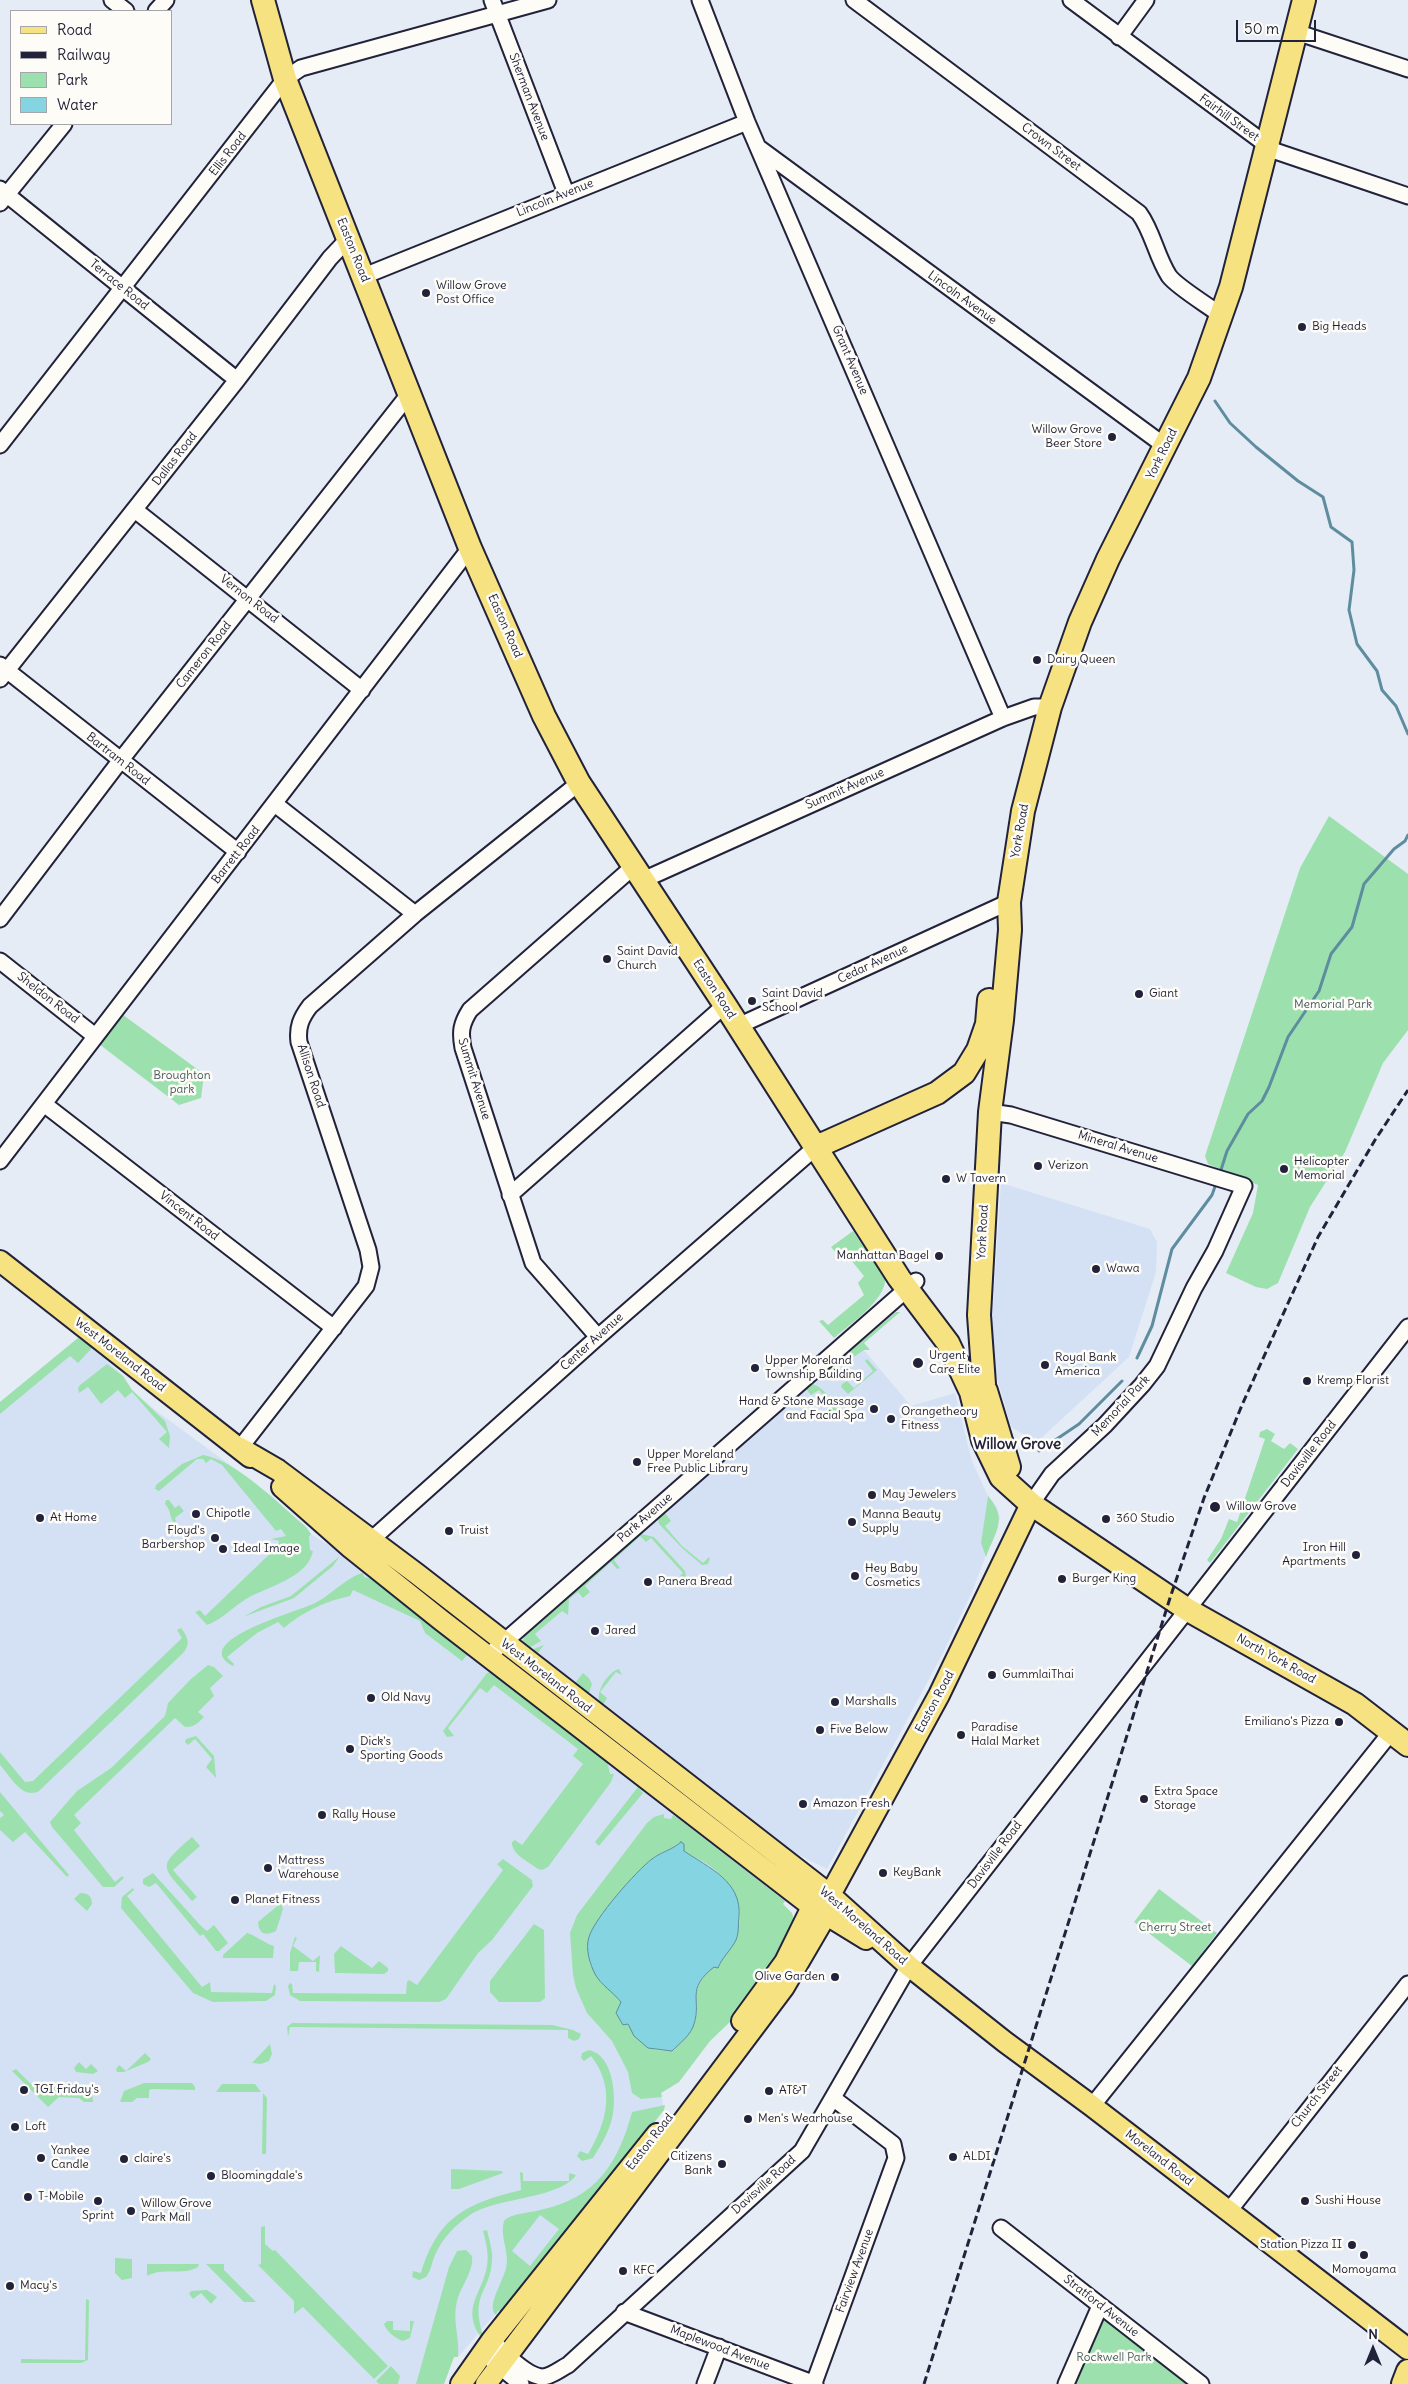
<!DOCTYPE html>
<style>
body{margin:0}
#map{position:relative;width:1408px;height:2384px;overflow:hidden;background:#e5ecf6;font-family:Delius,sans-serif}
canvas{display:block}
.legend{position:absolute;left:10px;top:10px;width:162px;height:115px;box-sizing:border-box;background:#fdfcf7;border:1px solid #a5a5ac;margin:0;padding:6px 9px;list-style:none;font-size:15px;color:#22223b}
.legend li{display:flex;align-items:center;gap:10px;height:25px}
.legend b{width:25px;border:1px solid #a5a5ac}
.north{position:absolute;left:1348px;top:2324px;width:50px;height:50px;-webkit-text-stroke:4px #fdfcf7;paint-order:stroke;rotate:0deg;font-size:14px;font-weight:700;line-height:20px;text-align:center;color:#22223b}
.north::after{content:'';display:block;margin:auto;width:18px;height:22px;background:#22223b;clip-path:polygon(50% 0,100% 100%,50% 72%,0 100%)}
.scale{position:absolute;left:1236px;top:20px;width:80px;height:22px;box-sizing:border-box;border:2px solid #22223b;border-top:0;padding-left:6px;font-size:15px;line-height:18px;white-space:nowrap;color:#22223b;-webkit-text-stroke:4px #fdfcf7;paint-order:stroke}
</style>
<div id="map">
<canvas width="1408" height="2384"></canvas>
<ul class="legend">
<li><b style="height:6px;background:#f7e281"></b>Road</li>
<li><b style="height:6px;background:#22223b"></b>Railway</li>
<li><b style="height:14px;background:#9ce1ad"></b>Park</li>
<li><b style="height:14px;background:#85d4e1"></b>Water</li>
</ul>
<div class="north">N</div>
<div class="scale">50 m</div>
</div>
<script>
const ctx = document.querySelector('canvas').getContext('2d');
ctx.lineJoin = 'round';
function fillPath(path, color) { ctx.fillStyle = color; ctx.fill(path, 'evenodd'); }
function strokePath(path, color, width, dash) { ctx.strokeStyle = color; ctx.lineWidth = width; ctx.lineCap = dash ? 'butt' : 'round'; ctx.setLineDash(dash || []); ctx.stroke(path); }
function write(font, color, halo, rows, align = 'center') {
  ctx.font = font + ' Delius,sans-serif'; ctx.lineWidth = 5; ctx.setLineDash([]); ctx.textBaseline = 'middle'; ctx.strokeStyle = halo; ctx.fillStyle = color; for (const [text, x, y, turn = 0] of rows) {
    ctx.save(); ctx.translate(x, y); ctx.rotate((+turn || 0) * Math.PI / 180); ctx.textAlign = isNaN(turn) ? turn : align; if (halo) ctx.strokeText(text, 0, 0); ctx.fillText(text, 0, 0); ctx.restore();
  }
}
fillPath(new Path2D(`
 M1001 1183 1150 1229 1157 1242 1156 1272 1129 1357 1037 1442 1011 1427 990 1353Z
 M78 1338 93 1347 123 1376 132 1390 155 1410 237 1470 306 1527 311 1534 382 1579 679 1819 785 1901 783 1904 793 1916 794 1920 735 2017 710 2041 679 2082 661 2093 664 2110 505 2311H498L458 2357H454L444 2384H0V1402Z
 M858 1343 911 1406 955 1393 972 1461 987 1494 997 1507 1000 1518 972 1592 942 1655 827 1869 791 1851 523 1647 522 1640Z`), '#d4e1f5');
fillPath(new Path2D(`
 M1329 816 1408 874V1030L1383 1063 1345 1152 1310 1207 1278 1283 1267 1289 1256 1287 1226 1273 1253 1213 1258 1185 1208 1164 1205 1156 1300 868Z
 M119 1012 204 1074 201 1098 179 1105 95 1041Z
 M853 1231 885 1279C886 1300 849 1325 834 1338L819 1321 823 1320 828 1325 864 1295 858 1283 864 1276 842 1249 837 1254 831 1247Z
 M896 1312H900L864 1343 870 1350H864L852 1358 848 1353 834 1365 838 1372 834 1374 830 1372V1368Z
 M78 1338 93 1347 78 1363 70 1356 0 1414V1402Z
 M867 1359 877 1370 848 1394 841 1387 842 1384 847 1381 854 1388 873 1371 865 1361Z
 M107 1364 123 1376 132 1390 165 1421 170 1436 169 1448 159 1439 167 1432 132 1392 125 1398 118 1390 101 1404 88 1387 79 1393 78 1388 80 1385Z
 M812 1384C822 1386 837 1403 838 1414L835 1416H829L826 1412 833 1407 819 1390 811 1395 806 1389Z
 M1267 1429 1275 1434 1271 1441 1284 1449 1290 1443 1298 1449 1210 1563 1207 1560 1221 1539 1229 1519 1237 1522 1265 1439 1259 1437 1260 1432Z
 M203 1455C236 1460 280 1505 306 1527L311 1534 309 1537 310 1550 313 1551C308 1578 266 1587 246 1599 233 1607 221 1620 207 1625L195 1612 200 1610 205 1616 278 1546 279 1541 271 1539 286 1536 281 1529 276 1531 222 1465 211 1459 206 1463 203 1459H197L159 1491 155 1489 156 1485 182 1464Z
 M988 1496C1008 1520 996 1530 986 1557L981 1543Z
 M166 1500H169L175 1508 179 1505 184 1511 175 1518 176 1521 174 1523C169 1517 172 1512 165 1504Z
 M665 1513 671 1521 665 1526 682 1546 703 1563 709 1557 710 1558 708 1564 702 1565 682 1548 659 1524 658 1519Z
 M641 1534 654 1537 685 1571 687 1582 680 1576 683 1573 651 1538 646 1542 640 1536 614 1560 620 1568 617 1569 611 1562 585 1586 590 1592 583 1598 578 1592 569 1599 568 1615 562 1611 535 1634 541 1641 529 1648 531 1650 544 1645 537 1654 575 1683 583 1673 589 1678 592 1684 588 1696 521 1643 525 1636Z
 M340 1556 333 1566 294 1598 243 1617 261 1607 291 1596Z
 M363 1573 364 1577 372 1579 374 1574 468 1654 462 1661 425 1633 420 1621 353 1590 350 1596C326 1601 302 1612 284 1628L278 1622 257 1633 227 1657 234 1664 233 1666C186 1641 303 1610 315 1603 330 1596 348 1576 363 1573Z
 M181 1628C188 1637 191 1644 183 1653L39 1791C22 1800 10 1776 0 1765V1752L25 1782 33 1781 182 1638 177 1630Z
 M208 1665 214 1667 223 1676 210 1688 214 1696 198 1712 204 1717C197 1724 194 1727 185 1727L175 1718 74 1815 81 1823 74 1830 115 1882 122 1876 124 1878 114 1887H103L52 1827 50 1822 77 1791 111 1768 165 1716 168 1703 191 1679Z
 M619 1669 622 1675 616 1672 600 1692 607 1698 602 1707C592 1696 607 1672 619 1669Z
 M500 1670 607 1760 610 1774H614L611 1782 548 1867 542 1870 538 1869C529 1862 511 1854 512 1842L515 1840 522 1845 583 1764 573 1756 578 1749 494 1685 487 1693 480 1688 448 1728 454 1736 447 1737 443 1731 487 1673Z
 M196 1736 214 1756 216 1778 206 1767 212 1759 195 1739 188 1745 185 1742 186 1739Z
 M638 1787 643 1793 599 1846 595 1842Z
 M0 1792 69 1875 67 1877 25 1832 13 1842 0 1830V1818L4 1815 0 1811Z
 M664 1814V1818L671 1819 673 1815 679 1819 785 1901 783 1904 792 1913 795 1925 781 1952 735 2017 710 2041 679 2082 661 2093 662 2097 641 2099 632 2093 628 2072 612 2041 587 2013 576 1988 573 1975 570 1933 577 1915 647 1823 654 1817ZM684 1844V1851C692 1857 702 1860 710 1866 740 1888 750 1920 728 1952 719 1964 707 1970 700 1983 693 1995 698 2004 696 2017 693 2032 682 2040 673 2051L655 2050 616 2014 621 2003C611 1988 594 1978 589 1960 588 1954 587 1944 589 1938 594 1919 637 1870 653 1858 662 1851 674 1848 684 1844Z
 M192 1837 200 1846 173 1870 197 1897 192 1901C162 1865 155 1869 192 1837Z
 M503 1859 532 1880 533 1886 492 1940 478 1953 446 1999 439 2002 300 2001 290 1995 288 1986 290 1983 292 1984 293 1993 406 1994 407 1982 409 1980 417 1985 503 1870 497 1864Z
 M153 1873 201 1926 207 1931 214 1925 228 1943 219 1951H216L203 1934 200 1936 156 1883 149 1887 143 1884V1879Z
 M133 1888 134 1890 127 1896 202 1987 210 1982 211 1992 272 1993 274 1984 276 1986 275 1995 266 2001 213 2002 193 1993 121 1908 122 1897Z
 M1159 1889 1217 1933 1192 1966 1134 1922Z
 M80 1893C88 1893 92 1896 92 1904L87 1911 74 1899Z
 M281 1903 283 1909 276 1931C266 1936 259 1935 258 1922Z
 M534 1924 544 1930 545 1998 540 2002H499L490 1992V1981Z
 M247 1933C255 1935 264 1943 274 1946L273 1958H223V1955Z
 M295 1937 297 1938 293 1946 313 1961 320 1955 319 1972 316 1971V1962H299L298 1971H290V1953Z
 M341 1946 372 1968 379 1961 388 1968V1971L384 1974 335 1973 334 1954Z
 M292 2023 552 2025 573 2030 581 2034 579 2039 574 2041 568 2038V2030L290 2027 288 2037 287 2027Z
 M270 2044 272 2054 269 2061 261 2064 252 2063Z
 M589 2050C614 2055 617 2099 612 2119 608 2134 601 2145 593 2158L582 2161 577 2156 580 2151 588 2154C607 2122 616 2088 591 2056L584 2061 581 2058 582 2053Z
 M145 2053 151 2059 148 2062 124 2072H117L116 2069 119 2065 126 2071Z
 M79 2062 86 2069 91 2064 98 2071 93 2074 76 2072 74 2068Z
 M16 2069 32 2085 38 2088 43 2086 89 2090 92 2093 93 2102H84L79 2098 59 2097 48 2107 12 2071Z
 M144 2083H192L195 2087V2090L151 2089 149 2091V2098H137L132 2102H120L124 2091Z
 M222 2084H255L261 2092H216Z
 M263 2093 267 2098 266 2154H262Z
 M665 2105 664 2110 505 2311H498L496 2315 494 2313C488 2300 507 2277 507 2261 507 2248 500 2234 504 2221 511 2213 530 2213 540 2210 596 2198 618 2164 632 2112ZM540 2215 559 2229 530 2266 512 2251Z
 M451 2169 502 2171 503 2173 459 2189H451Z
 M520 2172 523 2173V2181H569V2173L576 2175C560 2199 497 2197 470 2215 455 2225 442 2239 435 2255 432 2262 431 2271 426 2277L419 2280 412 2277 413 2271 421 2273C438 2216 468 2203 521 2190Z
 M265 2226V2244L273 2251 275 2250 388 2366 374 2379 303 2307 294 2314V2301L258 2265 261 2264V2227Z
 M487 2230C489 2240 493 2250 492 2260 490 2294 470 2293 483 2335L480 2336C461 2308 483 2292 487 2266 489 2254 486 2242 483 2231Z
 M466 2250 472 2256C474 2271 461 2286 457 2301 452 2320 460 2338 458 2357H454L444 2384H416L449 2267 457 2251Z
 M115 2258 132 2259V2278L122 2280 115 2273Z
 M147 2264H199L198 2267C183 2276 163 2267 147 2276Z
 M206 2264H224V2270L256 2302H244Z
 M207 2290 217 2297 211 2304 201 2293 193 2299 189 2294 191 2291Z
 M86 2299 89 2300 88 2360 81 2363H21V2359L85 2360Z
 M1103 2320H1107L1192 2384H1075Z
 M387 2321H393V2330L410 2331V2321H414L410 2338 403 2341C396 2339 386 2331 384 2324Z
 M391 2366 400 2376 398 2384H379L376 2381Z`), '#9ce1ad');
const water = new Path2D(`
 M681 1842 684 1844V1851C709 1868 742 1881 739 1917 738 1925 739 1933 736 1940 731 1950 721 1959 718 1968L714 1967C685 1990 702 1999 694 2024 691 2035 680 2043 672 2051L648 2048 634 2036 628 2024 623 2025 616 2013 621 2002C613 1992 601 1985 595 1974 590 1964 585 1949 589 1937 594 1919 636 1871 652 1859 661 1852 672 1850 681 1842Z`);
fillPath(water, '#85d4e1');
strokePath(water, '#5d8d9f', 1);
strokePath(new Path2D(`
 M1215 401 1230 423 1256 447 1298 481 1323 497 1331 527 1352 542 1354 570 1349 610 1357 644 1377 671 1382 690 1396 706 1408 734
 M1220 1173 1227 1151 1248 1114 1262 1101 1269 1087 1288 1037 1319 991 1331 954 1352 927 1364 884 1394 849 1405 841 1408 835
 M1137 1358 1152 1326 1172 1249 1212 1195 1217 1181
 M1039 1451 1079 1424 1122 1381`), '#5d8d9f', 3);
const minor = new Path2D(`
 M112 0 126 11
 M492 0 566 193
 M700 0 747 122 1003 718
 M854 0 1139 213C1153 232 1156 256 1169 276 1177 287 1209 306 1222 316
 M1071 0 1275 151 1408 196
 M156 11 166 0
 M1296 32 1408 69
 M1119 37 1146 0
 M759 148 1165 446
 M0 189 237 380
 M0 203 64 124
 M364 276 747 122
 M0 445 285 79 301 68 548 0
 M135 510 362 690
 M0 665 238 852
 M0 679 237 380 330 258 348 239
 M275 804 415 914
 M643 880 1003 718 1034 707H1050
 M0 919 120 761 410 393
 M0 961 95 1036
 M738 1026 1009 902
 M44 1104 334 1328
 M990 1112 1011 1115 1244 1186 1215 1251 1194 1288 1157 1366 1142 1385 1105 1425 1052 1474 1031 1504
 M0 1161 470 548
 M510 1195 725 1005
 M598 1337 533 1263 463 1048C460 1032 461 1024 470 1010L633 867
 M240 1448 366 1286 371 1267 368 1250 299 1042C297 1027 301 1018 310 1006L415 914 579 783
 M371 1540 598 1337 816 1147
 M488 1656 916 1281
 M1092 2106 1392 1731
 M1228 2212 1408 1984
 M1001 2228 1201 2384
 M624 2312 815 2384
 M492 2340C502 2351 527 2377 543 2377 552 2376 560 2369 568 2365L802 2151 909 1966 1408 1327
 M492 2360 521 2384
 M814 2383 896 2158 893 2144 833 2098
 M705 2384 719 2347
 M1066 2384 1100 2306`);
const major = new Path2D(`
 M0 1261 250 1457
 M240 1448 278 1470 417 1574 830 1895 909 1966 1005 2042 1092 2106 1408 2349
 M282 1487 351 1548 441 1620 809 1904 866 1939
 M742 2021 785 1962 812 1907 822 1900
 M461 2384 492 2340 657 2134
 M486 2384 784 1987 826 1915 830 1895 939 1695 1031 1504`);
const highway = new Path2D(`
 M263 0 285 79 470 548 544 716 579 783 725 1005 899 1278 948 1343 971 1392 983 1440 1001 1477 1031 1504 1188 1610 1355 1704 1408 1745
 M816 1147 937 1093 964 1073 978 1050 987 1024 989 1000
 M984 1384 979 1315 990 1112 1002 1020 1010 930 1009 902 1023 811 1050 707 1080 622 1108 559 1199 378 1231 287 1304 0
 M986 1391 1009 1467
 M1403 2384 1408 2371`);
strokePath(minor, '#22223b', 19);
strokePath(major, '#22223b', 24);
strokePath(highway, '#22223b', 26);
strokePath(minor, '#fdfcf7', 15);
strokePath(major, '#f7e281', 20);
strokePath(highway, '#f7e281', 22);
strokePath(new Path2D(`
 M924 2384 1170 1598 1204 1498 1242 1405 1318 1237 1375 1140 1408 1090`), '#22223b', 3, [8, 4]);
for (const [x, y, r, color] of [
 [426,293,5,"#22223b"],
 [1302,327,5,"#22223b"],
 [1112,437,5,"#22223b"],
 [1037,660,5,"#22223b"],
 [607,959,5,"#22223b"],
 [1139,994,5,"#22223b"],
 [752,1001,5,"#22223b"],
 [1038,1166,5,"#22223b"],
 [1284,1169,5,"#22223b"],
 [946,1179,5,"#22223b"],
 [939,1256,5,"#22223b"],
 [1096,1269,5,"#22223b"],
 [918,1363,6,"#22223b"],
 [1045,1365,5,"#22223b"],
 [755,1368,5,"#22223b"],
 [1307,1381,5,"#22223b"],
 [874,1409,5,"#22223b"],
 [891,1419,5,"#22223b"],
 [637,1462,5,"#22223b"],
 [872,1495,5,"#22223b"],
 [1215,1507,6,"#22223b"],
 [196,1514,5,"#22223b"],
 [40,1518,5,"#22223b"],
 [1106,1519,5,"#22223b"],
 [852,1522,5,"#22223b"],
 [449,1531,5,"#22223b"],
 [215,1538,5,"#22223b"],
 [223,1549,5,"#22223b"],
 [1356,1555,5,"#22223b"],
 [855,1576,5,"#22223b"],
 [1062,1579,5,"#22223b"],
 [648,1582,5,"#22223b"],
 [595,1631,5,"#22223b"],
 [992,1675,5,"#22223b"],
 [371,1698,5,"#22223b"],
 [835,1702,5,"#22223b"],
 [1339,1722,5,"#22223b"],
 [820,1730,5,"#22223b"],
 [961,1735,5,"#22223b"],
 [350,1749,5,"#22223b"],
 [1144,1799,5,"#22223b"],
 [803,1804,5,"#22223b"],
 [322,1815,5,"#22223b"],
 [268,1868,5,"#22223b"],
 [883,1873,5,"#22223b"],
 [235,1900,5,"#22223b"],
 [835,1977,5,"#22223b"],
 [24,2090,5,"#22223b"],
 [769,2091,5,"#22223b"],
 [748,2119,5,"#22223b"],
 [15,2127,5,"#22223b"],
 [953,2157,5,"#22223b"],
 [41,2158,5,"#22223b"],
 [124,2159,5,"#22223b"],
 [722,2164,5,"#22223b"],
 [211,2176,5,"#22223b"],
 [28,2197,5,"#22223b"],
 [98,2201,5,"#22223b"],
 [1305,2201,5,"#22223b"],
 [131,2211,5,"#22223b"],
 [1352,2245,5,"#22223b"],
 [1364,2255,5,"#22223b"],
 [623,2271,5,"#22223b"],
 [10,2286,5,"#22223b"]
]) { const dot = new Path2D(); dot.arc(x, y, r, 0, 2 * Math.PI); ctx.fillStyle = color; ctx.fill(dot); strokePath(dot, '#fdfcf7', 2); }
write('12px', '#22223b', '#fdfcf7', [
 ["Sherman Avenue",529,97,69],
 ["Fairhill Street",1229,118,36],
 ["Crown Street",1051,147,37],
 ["Ellis Road",228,154,-52],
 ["Lincoln Avenue",555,198,-22],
 ["Easton Road",353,250,68],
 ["Terrace Road",119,285,39],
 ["Lincoln Avenue",962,298,36],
 ["Grant Avenue",850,360,67],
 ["York Road",1162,454,-64],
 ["Dallas Road",175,459,-52],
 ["Vernon Road",249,599,38],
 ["Easton Road",505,626,66],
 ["Cameron Road",204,655,-52],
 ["Bartram Road",118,759,38],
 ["Summit Avenue",845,789,-24],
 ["York Road",1020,831,-80],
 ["Barrett Road",236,855,-52],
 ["Cedar Avenue",873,964,-25],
 ["Easton Road",714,989,57],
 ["Sheldon Road",48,998,38],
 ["Allison Road",311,1076,72],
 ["Summit Avenue",474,1079,73],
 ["Mineral Avenue",1118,1147,17],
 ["Vincent Road",189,1216,38],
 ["York Road",983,1232,-87],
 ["Center Avenue",592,1342,-42],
 ["West Moreland Road",120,1355,38],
 ["Memorial Park",1121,1406,-47],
 ["Davisville Road",1309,1454,-52],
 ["Park Avenue",645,1518,-41],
 ["North York Road",1276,1659,29],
 ["West Moreland Road",546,1676,38],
 ["Easton Road",935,1702,-62],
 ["Davisville Road",995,1855,-53],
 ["West Moreland Road",863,1926,41],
 ["Church Street",1317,2097,-52],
 ["Easton Road",650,2142,-52],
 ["Moreland Road",1159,2158,38],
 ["Davisville Road",764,2185,-42],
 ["Fairview Avenue",855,2271,-70],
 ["Stratford Avenue",1101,2306,38],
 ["Maplewood Avenue",720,2348,21]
]);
write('12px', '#22223b', '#fdfcf7', [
 ["Willow Grove",436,286],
 ["Post Office",436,300],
 ["Big Heads",1312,327],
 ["Willow Grove",1102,430,"right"],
 ["Beer Store",1102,444,"right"],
 ["Dairy Queen",1047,660],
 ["Saint David",617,952],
 ["Church",617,966],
 ["Saint David",762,994],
 ["School",762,1008],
 ["Giant",1149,994],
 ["Helicopter",1294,1162],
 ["Memorial",1294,1176],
 ["Verizon",1048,1166],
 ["W Tavern",956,1179],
 ["Manhattan Bagel",929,1256,"right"],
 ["Wawa",1106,1269],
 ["Urgent",929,1356],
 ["Care Elite",929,1370],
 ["Royal Bank",1055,1358],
 ["America",1055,1372],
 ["Upper Moreland",765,1361],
 ["Township Building",765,1375],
 ["Kremp Florist",1317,1381],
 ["Hand & Stone Massage",864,1402,"right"],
 ["and Facial Spa",864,1416,"right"],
 ["Orangetheory",901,1412],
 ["Fitness",901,1426],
 ["Upper Moreland",647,1455],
 ["Free Public Library",647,1469],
 ["May Jewelers",882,1495],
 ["Willow Grove",1226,1507],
 ["Chipotle",206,1514],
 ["Manna Beauty",862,1515],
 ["Supply",862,1529],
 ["At Home",50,1518],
 ["360 Studio",1116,1519],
 ["Floyd's",205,1531,"right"],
 ["Barbershop",205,1545,"right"],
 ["Truist",459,1531],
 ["Iron Hill",1346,1548,"right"],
 ["Apartments",1346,1562,"right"],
 ["Ideal Image",233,1549],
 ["Hey Baby",865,1569],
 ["Cosmetics",865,1583],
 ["Burger King",1072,1579],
 ["Panera Bread",658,1582],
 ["Jared",605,1631],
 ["GummlaiThai",1002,1675],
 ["Old Navy",381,1698],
 ["Marshalls",845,1702],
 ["Emiliano's Pizza",1329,1722,"right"],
 ["Paradise",971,1728],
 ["Halal Market",971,1742],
 ["Five Below",830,1730],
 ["Dick's",360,1742],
 ["Sporting Goods",360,1756],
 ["Extra Space",1154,1792],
 ["Storage",1154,1806],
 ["Amazon Fresh",813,1804],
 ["Rally House",332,1815],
 ["Mattress",278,1861],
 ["Warehouse",278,1875],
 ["KeyBank",893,1873],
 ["Planet Fitness",245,1900],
 ["Olive Garden",825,1977,"right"],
 ["TGI Friday's",34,2090],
 ["AT&T",779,2091],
 ["Men's Wearhouse",758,2119],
 ["Loft",25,2127],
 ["Yankee",51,2151],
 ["Candle",51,2165],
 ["Citizens",712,2157,"right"],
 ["Bank",712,2171,"right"],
 ["ALDI",963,2157],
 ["claire's",134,2159],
 ["Bloomingdale's",221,2176],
 ["T-Mobile",38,2197],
 ["Sushi House",1315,2201],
 ["Willow Grove",141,2204],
 ["Park Mall",141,2218],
 ["Sprint",98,2216,"center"],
 ["Station Pizza II",1342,2245,"right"],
 ["Momoyama",1364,2270,"center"],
 ["KFC",633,2271],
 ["Macy's",20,2286]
], 'left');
write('12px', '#475b5d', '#fdfcf7', [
 ["Memorial Park",1333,1005],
 ["Broughton",182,1076],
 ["park",182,1090],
 ["Cherry Street",1175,1928],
 ["Rockwell Park",1114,2358]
]);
write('bold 15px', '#22223b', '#fdfcf7', [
 ["Willow Grove",1017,1445]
]);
</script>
